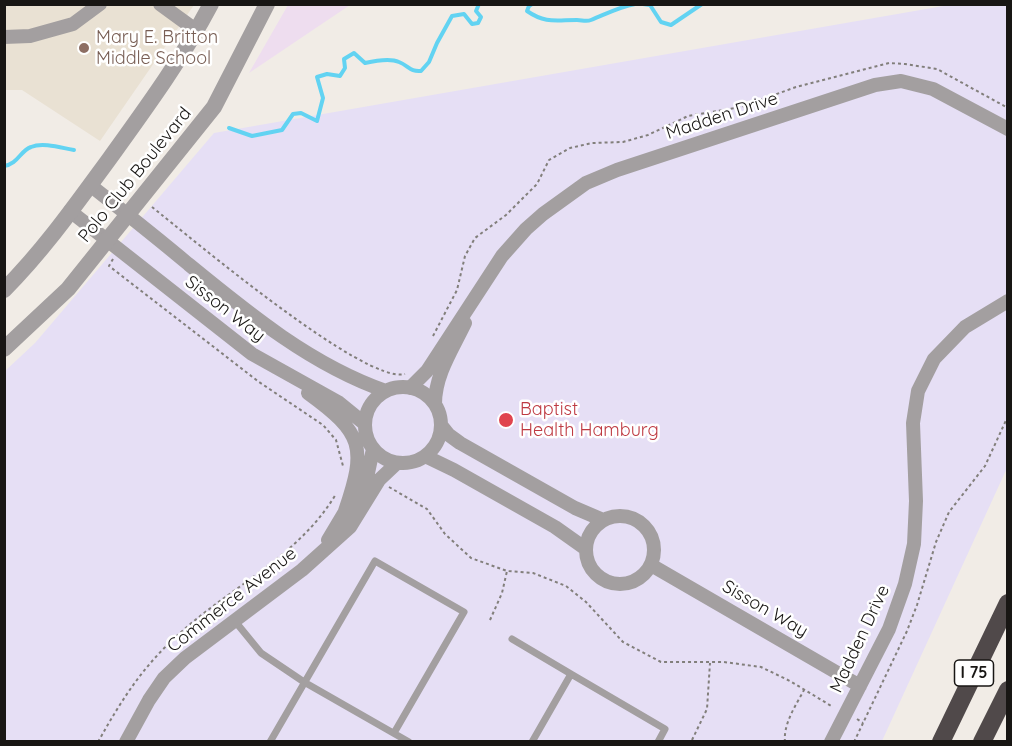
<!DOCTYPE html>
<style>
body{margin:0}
#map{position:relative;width:1012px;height:746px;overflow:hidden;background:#f1ece6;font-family:Quicksand,sans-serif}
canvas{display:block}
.frame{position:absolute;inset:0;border:6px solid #181614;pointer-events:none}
</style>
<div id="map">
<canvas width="1012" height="746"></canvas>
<div class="frame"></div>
</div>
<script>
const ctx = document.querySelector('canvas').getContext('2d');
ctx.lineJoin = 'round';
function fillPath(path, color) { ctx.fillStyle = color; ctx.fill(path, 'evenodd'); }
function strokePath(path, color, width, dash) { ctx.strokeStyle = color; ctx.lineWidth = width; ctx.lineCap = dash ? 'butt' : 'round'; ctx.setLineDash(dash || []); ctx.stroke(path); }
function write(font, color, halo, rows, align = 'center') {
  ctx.font = font + ' Quicksand,sans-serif'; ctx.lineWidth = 5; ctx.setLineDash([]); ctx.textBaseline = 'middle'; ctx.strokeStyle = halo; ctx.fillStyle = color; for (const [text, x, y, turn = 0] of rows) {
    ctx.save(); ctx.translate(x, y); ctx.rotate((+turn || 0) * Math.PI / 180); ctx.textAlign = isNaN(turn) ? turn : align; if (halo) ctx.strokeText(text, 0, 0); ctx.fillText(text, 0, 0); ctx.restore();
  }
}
fillPath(new Path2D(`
 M288 5H350L249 73Z`), '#eeddef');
fillPath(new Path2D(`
 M4 5H194L100 141 22 90H5Z`), '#e9e1d3');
fillPath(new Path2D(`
 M949 5H1007V468L882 741 5 742V371L35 343 214 133Z`), '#e6dff5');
strokePath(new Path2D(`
 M532 4 529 6 527 11C546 24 556 20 577 20 582 20 586 22 591 20 606 14 619 7 635 4
 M643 4 650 5 661 22 671 25 702 4
 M229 128 252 136 282 130 293 114 301 113 317 121 323 98 317 77 327 74 340 76 345 68 344 59 354 53 365 63C374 61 390 58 399 62 409 66 410 72 421 71L429 62 437 43 452 16 464 14 472 24 478 23 481 17 476 11 479 4
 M4 166C18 164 20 151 31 147 43 142 62 148 74 150`), '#62d3f2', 4);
strokePath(new Path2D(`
 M152 207C190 237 365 385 405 374
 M113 259 109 266 259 382 323 425 336 440 343 466
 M433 336 457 290 465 256 475 238 506 215 537 184 549 160 570 148 592 143 623 142 648 135 688 116 741 107 796 87 889 63 905 64 937 69 1008 108
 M389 487 427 509 445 534 471 558 507 571 533 573 566 586 586 602 623 642 661 662H724L761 667 790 681 833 707
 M490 620 502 593 507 571
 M857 719 863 723
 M692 740 707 709 710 663
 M98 742C122 699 143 666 180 633 232 586 299 556 336 494
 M785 742C783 724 796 705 804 690
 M854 742 907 631 917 605 936 542 949 512 985 466 1008 416`), '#827f7b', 2, [3, 3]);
strokePath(new Path2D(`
 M234 620 261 653 304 682 409 742
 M512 639 571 674 532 742
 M571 674 665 729 658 742
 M270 742 375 561 464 612 394 733`), '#a39fa0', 7);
strokePath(new Path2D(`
 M160 4 197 31
 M4 37 30 36 73 24 100 4
 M90 185C123 211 155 236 187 263 248 313 311 365 386 391
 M70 211 252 354 338 402 365 424
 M365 425a38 38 0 1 1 76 0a38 38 0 1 1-76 0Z
 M410 388 427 371 502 256 526 229 543 214 586 183 617 170 875 85 901 81 933 89 1008 129
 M308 393C363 433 367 447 345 511
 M435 404C435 375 452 350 465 323
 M441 425 449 435 460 443 575 508 603 520
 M425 456 454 470 555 527 586 549
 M586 550a34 34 0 1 1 68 0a34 34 0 1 1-68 0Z
 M328 540 368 473 373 449
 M651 565 860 686
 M126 742 149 700 164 678 185 658 302 570 350 527 379 480 397 463
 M831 742 889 629 905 584 914 544 916 501 913 423 918 391 934 359 965 327 1008 301`), '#a39fa0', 14);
strokePath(new Path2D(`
 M4 290C44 250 77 203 110 158 146 108 182 59 211 4
 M4 349 68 289 214 107 267 4`), '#a39fa0', 16);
strokePath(new Path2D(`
 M941 742 1008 603
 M982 742 1008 690`), '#50494a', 18);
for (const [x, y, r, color] of [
 [84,48,6,"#8d6e63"],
 [506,420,8,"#e0444e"]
]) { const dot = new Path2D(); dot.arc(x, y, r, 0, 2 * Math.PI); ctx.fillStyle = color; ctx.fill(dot); strokePath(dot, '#fff', 2); }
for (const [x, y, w] of [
 [974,673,39]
]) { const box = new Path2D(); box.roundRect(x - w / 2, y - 13, w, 26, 4.5); ctx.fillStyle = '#fff'; ctx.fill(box); strokePath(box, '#181614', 1.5); }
write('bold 16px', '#181614', null, [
 ["I 75",974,673]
]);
write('18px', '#785e54', '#fff', [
 ["Mary E. Britton",96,38],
 ["Middle School",96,59]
], 'left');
write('18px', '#181614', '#fff', [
 ["Madden Drive",722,116,-18],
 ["Polo Club Boulevard",135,175,-51],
 ["Sisson Way",225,309,38],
 ["Commerce Avenue",232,600,-38],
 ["Sisson Way",765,609,30],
 ["Madden Drive",860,639,-65]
]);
write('18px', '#be3a42', '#fff', [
 ["Baptist",520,410],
 ["Health Hamburg",520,431]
], 'left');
</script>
